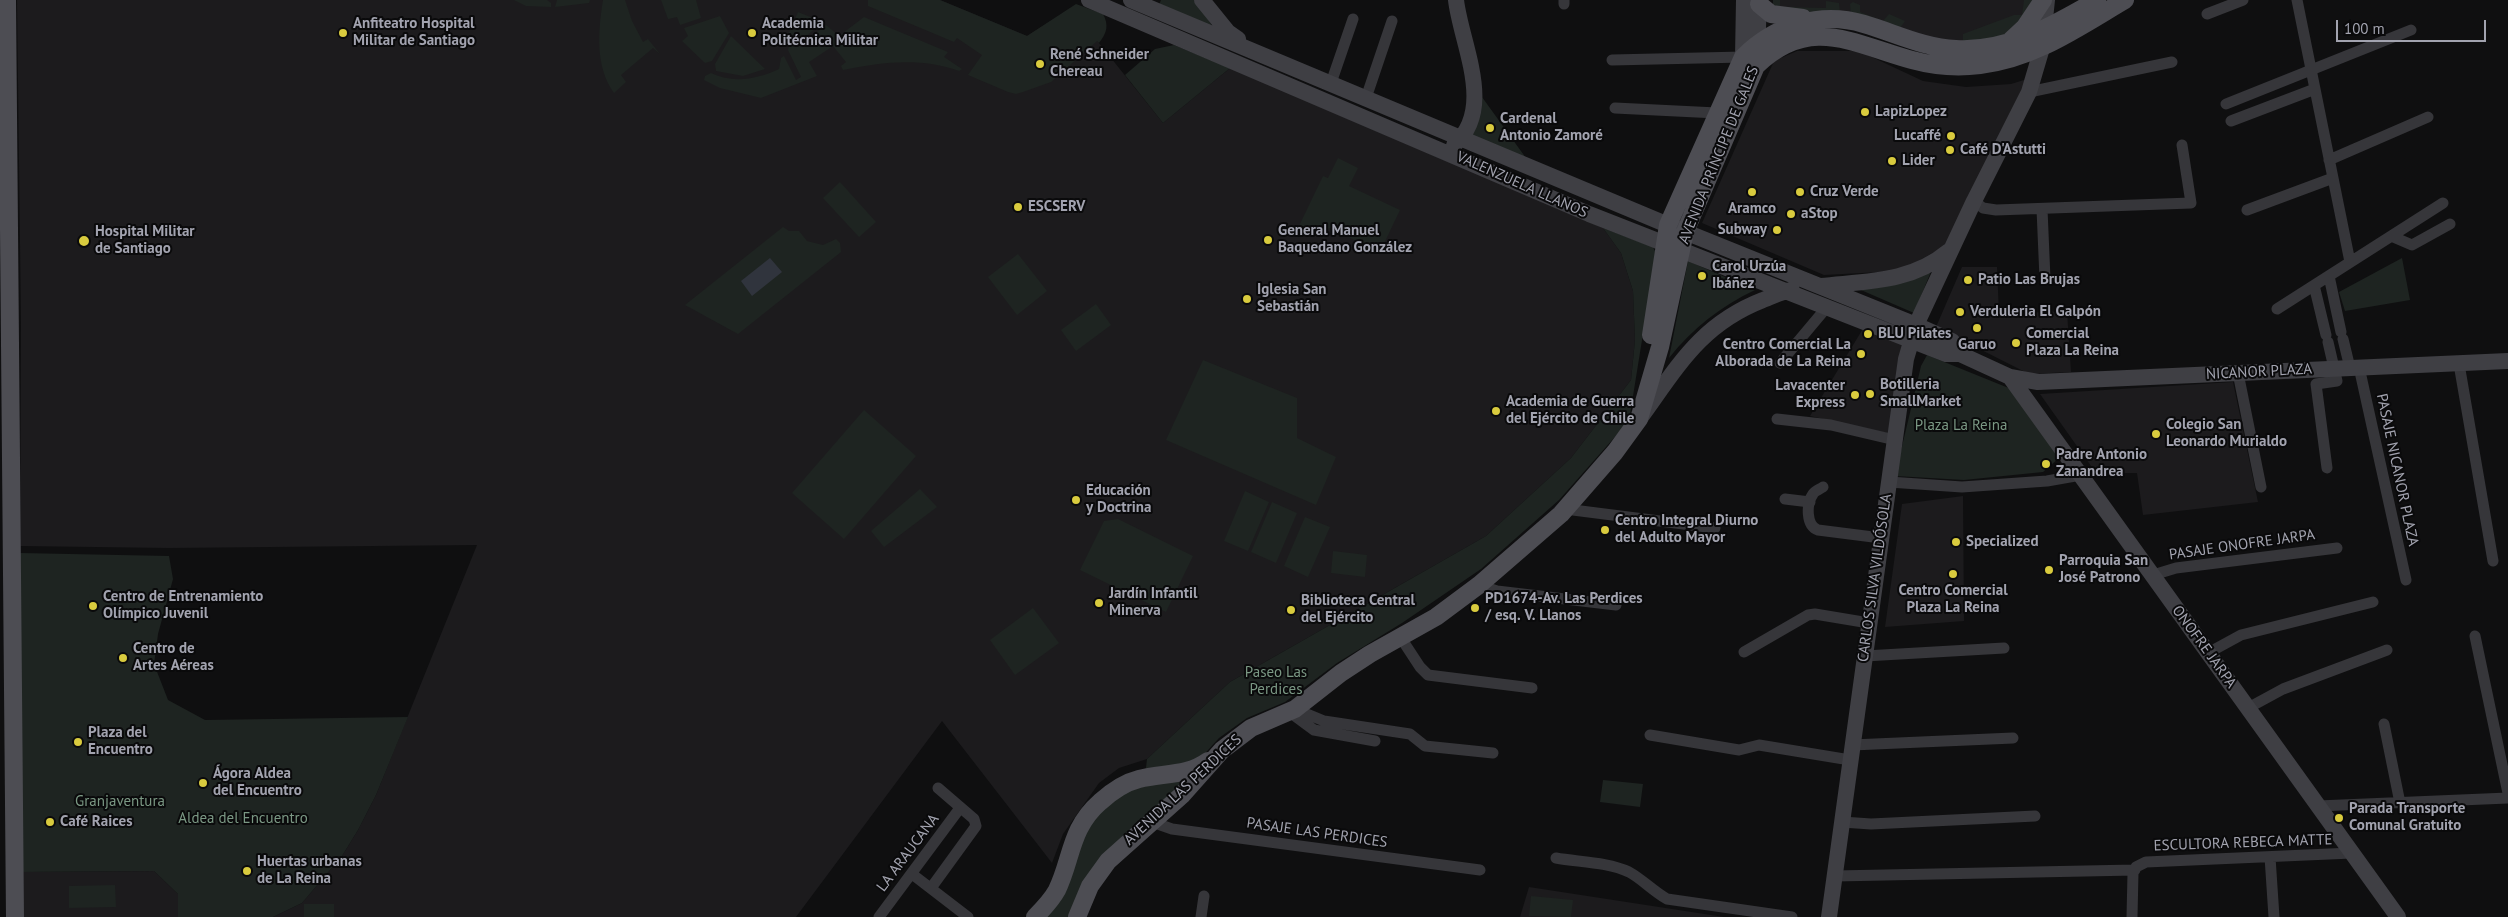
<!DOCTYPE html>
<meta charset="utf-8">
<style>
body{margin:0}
#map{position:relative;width:2508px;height:917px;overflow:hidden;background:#0f0f10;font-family:"PT Sans",sans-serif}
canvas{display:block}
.scale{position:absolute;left:2336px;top:20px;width:150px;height:22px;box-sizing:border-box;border:2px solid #a2a3af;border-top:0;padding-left:6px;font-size:15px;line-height:18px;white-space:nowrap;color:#a2a3af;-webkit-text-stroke:4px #0a0a0b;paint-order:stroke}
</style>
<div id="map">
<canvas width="2508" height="917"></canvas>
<div class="scale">100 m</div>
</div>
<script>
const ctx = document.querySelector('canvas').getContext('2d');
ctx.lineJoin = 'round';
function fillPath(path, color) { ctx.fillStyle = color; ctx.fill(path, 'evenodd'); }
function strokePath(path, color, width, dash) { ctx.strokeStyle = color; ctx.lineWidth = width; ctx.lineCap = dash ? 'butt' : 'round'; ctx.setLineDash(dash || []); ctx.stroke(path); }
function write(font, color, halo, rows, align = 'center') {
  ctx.font = font + ' "PT Sans",sans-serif'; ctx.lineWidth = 4; ctx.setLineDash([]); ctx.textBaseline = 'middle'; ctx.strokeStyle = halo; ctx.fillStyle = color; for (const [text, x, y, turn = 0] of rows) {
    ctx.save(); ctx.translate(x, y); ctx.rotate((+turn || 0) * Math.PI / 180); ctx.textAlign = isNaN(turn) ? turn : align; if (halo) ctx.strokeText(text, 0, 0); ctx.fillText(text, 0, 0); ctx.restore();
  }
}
fillPath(new Path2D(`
 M17 0H940L1027 36 1071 8 1163 123 1230 68 1603 228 1621 253 1633 291 1635 340 1631 380 1571 458 1486 536 1230 682 1147 759 1119 768 1099 783 1063 834 1052 863 942 721 796 917H273L302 903 342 856 358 830 376 795 477 545 169 548 20 546 21 324Z
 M1773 0H2038L2026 21 1967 44 1773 10Z
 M1797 51H1859L1923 81 1966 87 2011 84 2027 79 1949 244 1900 271 1824 275 1702 223 1774 61Z
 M1962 267H1997L1999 314 2067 311 2071 372 2029 374 1936 327Z
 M1864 327 1904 343 1891 434 1810 416Z
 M2233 382 2258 502 2143 515 2137 473H2096L2040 394Z
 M1963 496 1964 621 1885 627 1902 504Z
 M154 871 178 894V917H22V872Z
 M1529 887 1724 917H1520Z`), '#1c1b1d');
fillPath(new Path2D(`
 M514 0H547L551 3V7L526 6Z
 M557 0H590L589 3 555 7Z
 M603 0H625L632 21 643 42 648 39 660 54 653 48 621 75 626 82 614 93C595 67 598 31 603 0Z
 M661 0H696L701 18 680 25 677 17 668 19Z
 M868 0H940L1027 36 1076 4 1103 14C1109 25 1107 33 1099 43L1097 41 1051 82 1023 92 1016 94 1008 92 968 75 982 55 957 38 954 42 868 6Z
 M1161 0H1196L1214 29 1159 5Z
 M1773 0H1780V7L1826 8V1L1839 3 1840 14 1773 10Z
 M2024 0H2038L2014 31 1992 40 1963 44V34L2014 15H2022Z
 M1853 2 1860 5V12L1883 21 1889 14 1905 21 1898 31 1851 16 1850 4Z
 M798 12 823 22 804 38 785 42Z
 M720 16 729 33 712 61 705 63 682 41 688 36 684 28Z
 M864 17 948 52 944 57 962 69 959 71C921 57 882 62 843 70L841 66 846 62 833 46 809 62 817 76 761 98 720 88 704 80 705 76 711 73C734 84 757 79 779 69L781 58 784 56 796 80 801 77 788 50 789 46 805 41 826 25 839 36Z
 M731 36 765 69 743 76 716 71 715 64Z
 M1174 45 1230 68 1163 123 1125 75 1155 49Z
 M1482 97 1531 165 1471 142Z
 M1338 158 1358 168 1349 186 1400 210 1380 252 1329 228 1324 238 1299 226 1323 176 1328 178Z
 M840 182 876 222 859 237 823 198Z
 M783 227 789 231H799L807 241 823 245 836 239 840 243 841 252 738 334 685 305Z
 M1603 228 1653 247 1656 253 1629 421 1559 500 1481 569 1402 623 1337 663 1285 702 1247 718 1219 738 1199 760 1172 767 1146 768 1147 759 1230 682 1486 536 1571 458 1631 380 1635 340 1633 291 1621 253Z
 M1018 254 1047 291 1017 315 988 277Z
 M2402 258 2410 300 2345 311 2339 292Z
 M1688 261 1755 290C1721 306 1693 328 1669 358Z
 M1932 269 1914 313 1854 287Z
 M1096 304 1111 325 1076 351 1061 330Z
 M1927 355 2016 391 2059 458 2043 472 1964 480 1895 476 1921 366Z
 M1203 360 1297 398V438L1336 457 1316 505 1166 440Z
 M864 410 916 456 844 539 792 493Z
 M920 489 937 507 884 547 871 531Z
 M1245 491 1269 502 1248 551 1224 541Z
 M1272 502 1297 513 1276 563 1251 552Z
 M1305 517 1330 527 1308 577 1284 566Z
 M1118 519 1193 556 1166 612 1080 570 1104 521Z
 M1333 551 1367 555 1365 577 1331 573Z
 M20 553 169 556 173 579 158 634 154 664 168 700 205 720 408 717 376 795 358 830 342 856 302 903 273 917H178V894L154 871 22 872Z
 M1033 608 1059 643 1015 675 990 640Z
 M1192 770 1072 917H1037L1081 826 1122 788Z
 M1603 780 1643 784 1640 807 1600 802Z
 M115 885 116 907 69 908V886Z
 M1531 896 1573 900 1571 917 1529 916Z
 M304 904H334V917H304Z`), '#1e2421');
fillPath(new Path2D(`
 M770 258 782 272 752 296 741 281Z`), '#30343d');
strokePath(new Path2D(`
 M1564 0V4
 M2297 0 2350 262
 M2207 14 2243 0
 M1612 60 1743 57
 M1331 83 1353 19
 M2029 92 2172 62
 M1366 98 1392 21
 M2226 104 2411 30
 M1615 108 1717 113
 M2231 121 2315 89
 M2329 160 2428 117
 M1974 201 1983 208 1996 210 2191 203 2182 145
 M2042 209 2045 279
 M2247 210 2333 178
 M2391 236 2412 245 2450 224
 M2329 276 2341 332
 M2314 285 2326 335
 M2277 309 2443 203
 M2343 339 2350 368
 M1780 363 1827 307
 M2459 364 2493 561
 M2359 367 2406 580
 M2238 373 2261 487
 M1777 419 1831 425 1895 440
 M2327 468 2316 384 2337 381 2328 342
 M1889 482 1962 487 2047 481 2081 475
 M1823 487C1820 489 1815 491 1813 494 1806 504 1806 526 1818 530L1881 538
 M1785 499 1810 502
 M1565 509 1715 528
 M2153 575 2176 568 2337 548
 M1479 585 1497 591 1616 605
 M2475 636 2508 793
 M1401 638 1420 667 1428 675 1532 688
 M1744 652 1808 615 1815 614 1869 623
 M2208 653 2241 635 2373 602
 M1865 656 2004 648
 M2248 708 2283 689 2387 650
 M1295 709 1324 721 1410 734 1425 746 1493 753
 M1291 713 1314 730 1375 741
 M2384 724 2400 803
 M1650 735 1739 750 1759 745 1850 760
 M1852 745 2013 738
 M2318 806 2508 798
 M1152 822 1172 829 1480 870
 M1842 822 1871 824 2035 816
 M2270 857 2274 917
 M1556 858C1578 862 1608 862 1629 872 1642 879 1653 891 1667 899L1792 917
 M912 874 968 917
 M1835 876 2135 870
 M931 888 976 826 974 819 938 788
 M879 917 960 808
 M1201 917 1204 896
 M2132 917 2133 873 2136 867 2146 862 2352 853`), '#36363a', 11);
strokePath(new Path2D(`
 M1089 0 1589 214 1946 354H1960L2010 377 2038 382 2508 361
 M1131 0 1668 225 1916 325 1952 341 1960 354
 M1202 0 1228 32 1238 39
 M1744 0 1743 57 1750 62
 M1757 55 1759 0
 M1454 145C1496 109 1461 44 1456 0
 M1821 286C1868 281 1910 283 1949 251
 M2010 377 2398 917
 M1641 417C1678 366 1701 324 1763 300 1772 297 1782 291 1792 290
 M1829 917 1906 359 1916 325 1974 201 2029 92 2042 48 2047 0`), '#3f3f44', 16);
strokePath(new Path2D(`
 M7 0 15 917
 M1759 4 1771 14 1803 18
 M2011 40 2025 27 2043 0
 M1651 335 1668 225 1743 57C1775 25 1820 11 1864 24 1895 33 1924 48 1956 49 2008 52 2054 25 2097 0
 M1035 917C1043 909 1051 901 1057 890 1072 859 1070 828 1100 802 1111 792 1123 783 1139 779 1162 773 1188 776 1208 761
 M1077 917 1090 886 1108 861 1182 795 1222 750 1251 728 1295 709 1341 673 1370 654 1436 617 1479 585 1561 514 1615 452 1639 419 1660 347 1685 232 1756 66C1810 14 1853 44 1912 60 1934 66 1957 68 1980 65 2034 59 2079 27 2125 0`), '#4d4d53', 18);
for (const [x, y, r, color] of [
 [343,33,5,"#d9cb3e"],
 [752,33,5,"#d9cb3e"],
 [1040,64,5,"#d9cb3e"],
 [1865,112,5,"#d9cb3e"],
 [1490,128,5,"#d9cb3e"],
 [1951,136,5,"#d9cb3e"],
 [1950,150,5,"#d9cb3e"],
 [1892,161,5,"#d9cb3e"],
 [1752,192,5,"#d9cb3e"],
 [1800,192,5,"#d9cb3e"],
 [1018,207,5,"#d9cb3e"],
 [1791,214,5,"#d9cb3e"],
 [1777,230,5,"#d9cb3e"],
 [1268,240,5,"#d9cb3e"],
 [84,241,6,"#d9cb3e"],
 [1702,276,5,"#d9cb3e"],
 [1968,280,5,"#d9cb3e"],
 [1247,299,5,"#d9cb3e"],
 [1960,312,5,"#d9cb3e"],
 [1977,328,5,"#d9cb3e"],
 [1868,334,5,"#d9cb3e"],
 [2016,343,5,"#d9cb3e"],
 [1861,354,5,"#d9cb3e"],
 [1870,394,5,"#d9cb3e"],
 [1855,395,5,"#d9cb3e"],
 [1496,411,5,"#d9cb3e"],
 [2156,434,5,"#d9cb3e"],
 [2046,464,5,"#d9cb3e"],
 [1076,500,5,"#d9cb3e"],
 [1605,530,5,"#d9cb3e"],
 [1956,542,5,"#d9cb3e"],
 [2049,570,5,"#d9cb3e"],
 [1953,574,5,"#d9cb3e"],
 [1099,603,5,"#d9cb3e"],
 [93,606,5,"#d9cb3e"],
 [1475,608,5,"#d9cb3e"],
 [1291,610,5,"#d9cb3e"],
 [123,658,5,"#d9cb3e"],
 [78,742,5,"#d9cb3e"],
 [203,783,5,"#d9cb3e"],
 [2339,818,5,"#d9cb3e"],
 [50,822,5,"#d9cb3e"],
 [247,871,5,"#d9cb3e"]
]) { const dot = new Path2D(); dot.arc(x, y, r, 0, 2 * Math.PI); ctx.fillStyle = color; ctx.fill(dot); strokePath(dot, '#0a0a0b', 2); }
write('bold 15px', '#a2a3af', '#0a0a0b', [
 ["Anfiteatro Hospital",353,24],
 ["Militar de Santiago",353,41],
 ["Academia",762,24],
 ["Politécnica Militar",762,41],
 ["René Schneider",1050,55],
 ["Chereau",1050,72],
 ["LapizLopez",1875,112],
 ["Cardenal",1500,119],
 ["Antonio Zamoré",1500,136],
 ["Lucaffé",1941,136,"right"],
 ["Café D'Astutti",1960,150],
 ["Lider",1902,161],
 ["Cruz Verde",1810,192],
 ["ESCSERV",1028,207],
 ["Aramco",1752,209,"center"],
 ["aStop",1801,214],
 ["Subway",1767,230,"right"],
 ["General Manuel",1278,231],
 ["Baquedano González",1278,248],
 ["Hospital Militar",95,232],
 ["de Santiago",95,249],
 ["Carol Urzúa",1712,267],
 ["Ibáñez",1712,284],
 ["Patio Las Brujas",1978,280],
 ["Iglesia San",1257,290],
 ["Sebastián",1257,307],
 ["Verduleria El Galpón",1970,312],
 ["BLU Pilates",1878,334],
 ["Comercial",2026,334],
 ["Plaza La Reina",2026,351],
 ["Centro Comercial La",1851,345,"right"],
 ["Alborada de La Reina",1851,362,"right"],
 ["Garuo",1977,345,"center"],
 ["Botilleria",1880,385],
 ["SmallMarket",1880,402],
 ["Lavacenter",1845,386,"right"],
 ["Express",1845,403,"right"],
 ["Academia de Guerra",1506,402],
 ["del Ejército de Chile",1506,419],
 ["Colegio San",2166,425],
 ["Leonardo Murialdo",2166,442],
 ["Padre Antonio",2056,455],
 ["Zanandrea",2056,472],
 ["Educación",1086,491],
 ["y Doctrina",1086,508],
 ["Centro Integral Diurno",1615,521],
 ["del Adulto Mayor",1615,538],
 ["Specialized",1966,542],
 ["Parroquia San",2059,561],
 ["José Patrono",2059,578],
 ["Centro Comercial",1953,591,"center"],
 ["Plaza La Reina",1953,608,"center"],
 ["Jardín Infantil",1109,594],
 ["Minerva",1109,611],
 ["Centro de Entrenamiento",103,597],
 ["Olímpico Juvenil",103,614],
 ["PD1674-Av. Las Perdices",1485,599],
 ["/ esq. V. Llanos",1485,616],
 ["Biblioteca Central",1301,601],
 ["del Ejército",1301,618],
 ["Centro de",133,649],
 ["Artes Aéreas",133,666],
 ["Plaza del",88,733],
 ["Encuentro",88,750],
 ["Ágora Aldea",213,774],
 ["del Encuentro",213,791],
 ["Parada Transporte",2349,809],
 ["Comunal Gratuito",2349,826],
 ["Café Raices",60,822],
 ["Huertas urbanas",257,862],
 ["de La Reina",257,879]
], 'left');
write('15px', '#a2a3af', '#0a0a0b', [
 ["AVENIDA PRÍNCIPE DE GALES",1719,155,-68],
 ["VALENZUELA LLANOS",1522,185,24],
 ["NICANOR PLAZA",2259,372,-3],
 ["PASAJE NICANOR PLAZA",2397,470,78],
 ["PASAJE ONOFRE JARPA",2242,545,-8],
 ["CARLOS SILVA VILDÓSOLA",1875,578,-82],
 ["ONOFRE JARPA",2204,647,54],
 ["AVENIDA LAS PERDICES",1183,790,-43],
 ["PASAJE LAS PERDICES",1317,833,8],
 ["ESCULTORA REBECA MATTE",2243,843,-2],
 ["LA ARAUCANA",908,853,-53]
]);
write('15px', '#7b9884', '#0a0a0b', [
 ["Plaza La Reina",1961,426],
 ["Paseo Las",1276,673],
 ["Perdices",1276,690],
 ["Granjaventura",120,802],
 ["Aldea del Encuentro",243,819]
]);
</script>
